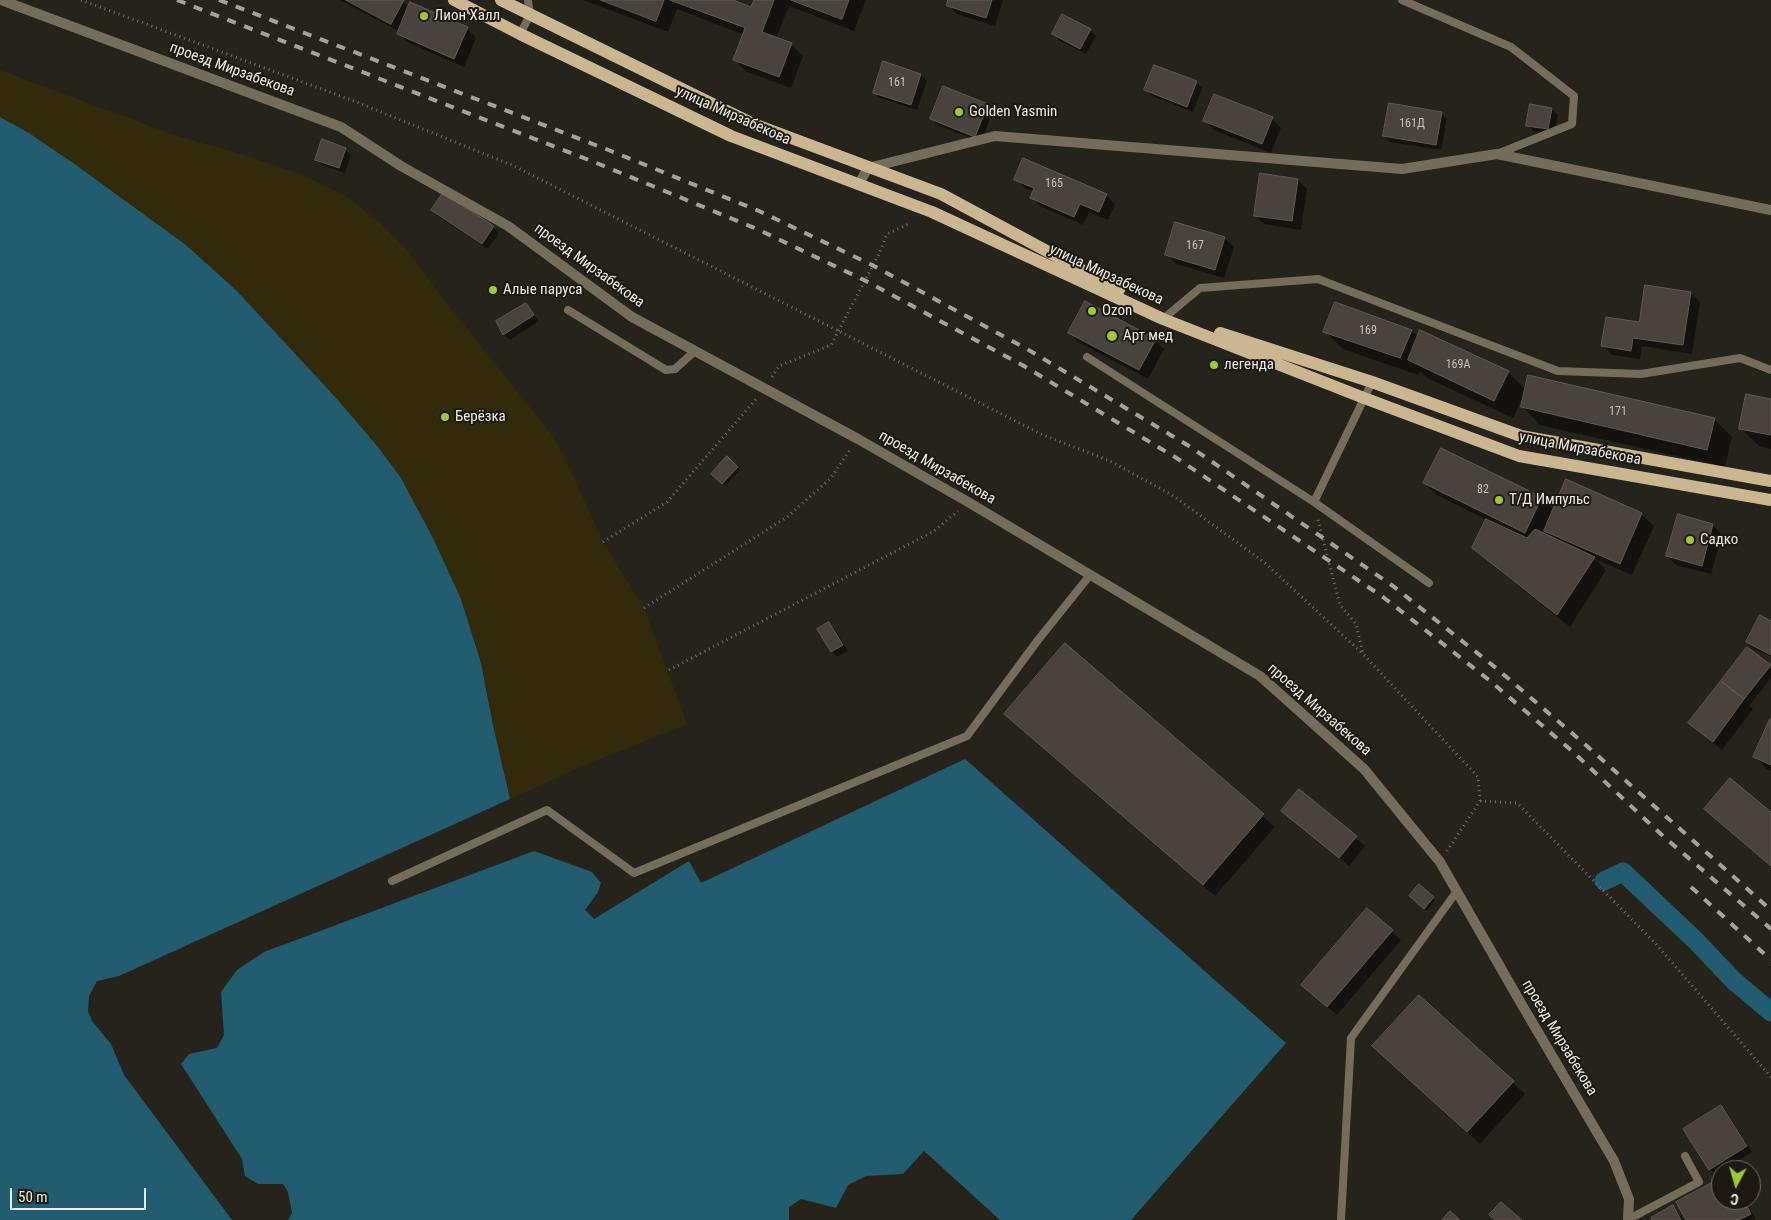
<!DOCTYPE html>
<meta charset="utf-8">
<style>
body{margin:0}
#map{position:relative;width:1771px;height:1220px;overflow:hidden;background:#26231b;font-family:"Roboto Condensed",sans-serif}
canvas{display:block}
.north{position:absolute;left:1711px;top:1160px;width:50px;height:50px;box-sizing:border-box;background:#1d1912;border:1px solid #706d67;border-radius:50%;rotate:186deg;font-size:14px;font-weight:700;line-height:20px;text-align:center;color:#edebe6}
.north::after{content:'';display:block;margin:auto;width:18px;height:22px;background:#9bcb33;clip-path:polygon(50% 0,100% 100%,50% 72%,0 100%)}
.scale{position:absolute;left:10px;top:1188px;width:136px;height:22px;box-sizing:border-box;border:2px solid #edebe6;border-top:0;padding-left:6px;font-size:15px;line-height:18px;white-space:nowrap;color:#edebe6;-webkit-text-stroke:4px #1d1912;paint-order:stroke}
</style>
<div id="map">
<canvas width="1771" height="1220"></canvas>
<div class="north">С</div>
<div class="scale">50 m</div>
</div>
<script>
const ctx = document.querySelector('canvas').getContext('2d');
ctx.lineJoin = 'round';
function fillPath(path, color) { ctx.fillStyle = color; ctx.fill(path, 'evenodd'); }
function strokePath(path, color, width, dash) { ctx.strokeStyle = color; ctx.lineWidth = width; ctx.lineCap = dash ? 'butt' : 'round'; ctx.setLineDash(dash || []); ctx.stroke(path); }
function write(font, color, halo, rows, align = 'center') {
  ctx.font = font + ' "Roboto Condensed",sans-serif'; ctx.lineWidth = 4; ctx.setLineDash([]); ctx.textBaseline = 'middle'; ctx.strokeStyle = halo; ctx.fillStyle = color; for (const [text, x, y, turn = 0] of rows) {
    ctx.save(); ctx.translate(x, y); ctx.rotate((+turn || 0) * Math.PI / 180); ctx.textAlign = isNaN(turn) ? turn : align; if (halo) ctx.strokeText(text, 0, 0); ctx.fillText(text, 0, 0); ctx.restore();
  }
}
fillPath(new Path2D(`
 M0 70 174 135 244 155 300 174 343 194 380 223 409 252 442 297 552 435 566 460 603 542 644 608 687 724 590 763 510 799 493 725 481 663 461 599 433 538 401 478 267 323 237 291 186 245 76 165 29 133 0 117Z`), '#322a09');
fillPath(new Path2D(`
 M0 117 29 133 76 165 186 245 237 291 337 399 378 447 401 478 433 538 461 599 481 663 493 725 510 799 119 976 97 981 89 996 88 1011 92 1021 111 1044 124 1075 232 1220H0Z
 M965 759 1286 1043 1131 1220H1000L924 1151 903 1174 866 1176 848 1185 836 1208 801 1199 789 1207V1220H288L292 1213 288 1192 283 1184H258L245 1176 242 1159 181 1064 189 1054 217 1048 224 1035 221 992 237 970 264 952 534 851 592 872 601 883 598 892 585 910 594 919 689 861 701 883Z`), '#225c71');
fillPath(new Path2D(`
 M339 0H401L410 8 467 28 476 38 464 67 407 42 398 33 399 31Z
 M583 0H729L752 8 755 0H866L854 31 789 6 776 39 791 44 803 56 791 88 747 72 735 60 744 35 677 9 668 32Z
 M950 0H1003L995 26 957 14 948 5Z
 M1090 30 1096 36 1086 54 1059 40 1054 34Z
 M884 63 921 75 927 81 917 110 880 98 874 92Z
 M1196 82 1202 88 1193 112 1152 96 1146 90Z
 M987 105 993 111 981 142 937 125 932 119Z
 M1552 109 1558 115 1554 135 1533 131 1528 125Z
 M1441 113 1447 119 1441 150 1390 142 1384 136Z
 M1272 119 1281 128 1271 153 1214 130 1205 121Z
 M345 149 351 155 345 173 322 165 316 159Z
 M1016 179 1106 195 1115 204 1108 220 1089 212 1083 225 1040 206 1031 197 1034 192 1025 188Z
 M1298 180 1307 189 1301 230 1264 224 1255 215Z
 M433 210 493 227 499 233 488 249 438 216Z
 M1224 238 1234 247 1224 278 1176 264 1167 255Z
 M1691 293 1700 302 1692 354 1642 346 1640 359 1612 355 1603 345Z
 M1336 304 1412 331 1418 337 1508 372 1526 390 1714 419 1732 437 1725 467 1540 425 1522 406 1524 394 1513 418 1427 378 1420 371 1418 375 1343 349 1325 331Z
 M526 305 539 321 510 340 504 335 498 322Z
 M1069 333 1155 340 1164 349 1148 379 1078 342Z
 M1771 401V449L1759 446 1740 428Z
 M1441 449 1542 498 1554 510 1641 514 1654 526 1632 575 1595 559 1606 570 1570 627 1486 560 1474 548 1487 520 1437 495 1425 483ZM1544 530 1554 539 1542 534Z
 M727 458 740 470 726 485 713 474Z
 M1679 516 1713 525 1722 535 1711 574 1676 565 1667 556Z
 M1771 622V657L1753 648 1747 642Z
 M829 623 835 629 848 651 837 657 832 651Z
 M1066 645 1275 827 1215 896 1006 714Z
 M1747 649 1771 667V678L1749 706 1753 709 1722 750 1689 723Z
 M1771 721V771L1767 769 1755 757Z
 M1299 791 1365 846 1349 866 1283 811Z
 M1419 886 1435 900 1427 911 1413 899Z
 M1367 910 1401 940 1337 1015 1312 994Z
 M1419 997 1525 1094 1480 1144 1386 1058Z
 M1721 1107 1727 1113 1752 1152 1716 1175 1710 1169Z
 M1721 1180V1200H1746L1756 1220H1687Z
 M1673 1207 1684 1220H1654Z`), '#0007');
strokePath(new Path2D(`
 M1604 881 1623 872 1696 941 1734 981 1771 1012`), '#225c71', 19);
const building = new Path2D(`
 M346 0H404L391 24Z
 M601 0H664L656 21Z
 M670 0H733L751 7 754 0H774L762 32 792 43 779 77 733 60 745 28Z
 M791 0H849L842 19Z
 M948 0H992L986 18 947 6Z
 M410 2 468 27 454 59 397 34Z
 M1062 14 1091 29 1080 49 1052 34Z
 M883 61 921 74 911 105 873 93Z
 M1154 65 1197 81 1187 107 1144 90Z
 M943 86 988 104 975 137 930 119Z
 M1214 94 1273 117 1262 144 1203 121Z
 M1389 103 1442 112 1436 145 1383 136Z
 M1530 104 1552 108 1548 129 1526 126Z
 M322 139 346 148 339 168 315 160Z
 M1023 158 1107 194 1099 212 1080 204 1074 217 1030 198 1034 188 1014 180Z
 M1260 173 1298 179 1292 221 1254 216Z
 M443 193 494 226 482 244 431 210Z
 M1175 222 1225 237 1215 270 1165 255Z
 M1645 285 1691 292 1683 345 1633 338 1631 351 1601 346 1606 317 1639 322Z
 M1085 301 1156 339 1139 370 1068 333Z
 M1335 302 1412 330 1400 358 1323 332Z
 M526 303 534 315 503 335 496 321Z
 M1420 330 1509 371 1494 401 1408 360Z
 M1528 375 1715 418 1707 450 1521 407Z
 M1746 394 1771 399V435L1739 429Z
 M1441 448 1542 497 1525 533 1423 483Z
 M727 456 738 467 722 484 711 474Z
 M1566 479 1642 513 1620 564 1544 531Z
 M1678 514 1713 524 1702 566 1666 556Z
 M1486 519 1527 538 1535 529 1595 557 1557 615 1472 548Z
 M1760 615 1771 621V655L1746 642Z
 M829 622 843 645 831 652 817 629Z
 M1065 643 1264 814 1203 885 1004 714Z
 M1747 647 1771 665 1744 699 1721 681Z
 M1721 681 1744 699 1713 742 1688 723Z
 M1770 719H1771V765L1753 757Z
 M1730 778 1771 812V866L1704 809Z
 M1299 789 1357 836 1339 858 1281 811Z
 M1419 884 1434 897 1424 909 1409 896Z
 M1367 908 1393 930 1327 1007 1301 985Z
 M1419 995 1514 1081 1467 1132 1372 1046Z
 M1721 1105 1747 1146 1709 1170 1683 1129Z
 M1721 1178V1200H1744L1751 1214 1739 1220H1686L1676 1202Z
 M1501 1202 1522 1220H1495L1489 1215Z
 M1673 1205 1681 1220H1652L1651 1218Z
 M1450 1211 1460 1220H1442Z`);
fillPath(building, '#4a433d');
strokePath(building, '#615953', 1);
strokePath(new Path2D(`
 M81 0 354 101 514 166 1043 435 1110 461 1172 495 1264 562 1363 654
 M772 377 779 366 831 345 880 252 887 234 911 223
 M1318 520 1340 605 1356 624 1363 654 1478 777 1480 801 1447 851
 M603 542 667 502 757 398
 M644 608 787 517 830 479 850 450
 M669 670 934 531 958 511
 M1480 801 1517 803 1656 944 1771 1077`), '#76736c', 3, [1, 4]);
strokePath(new Path2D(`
 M1402 0 1511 47 1574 96 1572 124 1497 154
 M520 34 530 15 528 0
 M568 310 666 370 675 369 695 351
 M1163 319 1200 288 1318 279 1558 371 1641 374 1740 358 1771 370
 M1087 357 1314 502 1429 583
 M1314 502 1372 382
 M392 881 547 810 634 873 967 736 1038 640 1090 575
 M1341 1220 1351 1038 1457 891
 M1630 1220 1629 1219 1699 1182 1685 1156`), '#766c5a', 8);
strokePath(new Path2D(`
 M1 0 341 127 401 166 508 226 632 317 858 439 968 502 1260 676 1364 769 1440 862 1522 1005 1614 1161 1629 1199 1628 1220
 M858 185 868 168 995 136 1402 169 1497 154 1771 210`), '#766c5a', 10);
strokePath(new Path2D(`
 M454 0 520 34 731 136 932 212 1163 319 1364 398 1519 456 1771 500
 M501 0 751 123 941 194 1119 290
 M1220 333 1372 382 1521 436 1771 481`), '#cbb68f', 12);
strokePath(new Path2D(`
 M177 0 599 164 757 229 864 280 1024 366 1178 459 1383 597 1489 680 1572 751 1663 836 1771 929
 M219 0 606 149 759 211 872 265 1027 349 1189 446 1393 586 1496 668 1580 740 1771 910
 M1691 887 1771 960`), '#a5a29c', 4, [9, 9]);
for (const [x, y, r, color] of [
 [424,16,5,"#9bcb33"],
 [959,112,5,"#9bcb33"],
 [493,290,5,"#9bcb33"],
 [1092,311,5,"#9bcb33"],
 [1112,336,6,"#9bcb33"],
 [1214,365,5,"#9bcb33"],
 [445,417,5,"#9bcb33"],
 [1499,500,5,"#9bcb33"],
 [1690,540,5,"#9bcb33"]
]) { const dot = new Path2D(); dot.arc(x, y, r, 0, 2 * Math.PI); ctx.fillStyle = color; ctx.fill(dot); strokePath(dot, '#1d1912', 2); }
write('12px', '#c4c1bc', null, [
 ["161",897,83],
 ["161Д",1412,124],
 ["165",1054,184],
 ["167",1195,246],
 ["169",1368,331],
 ["169А",1458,365],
 ["171",1618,412],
 ["82",1483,490]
]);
write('15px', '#edebe6', '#1d1912', [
 ["Лион Халл",434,16],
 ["Golden Yasmin",969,112],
 ["Алые паруса",503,290],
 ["Ozon",1102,311],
 ["Арт мед",1123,336],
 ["легенда",1224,365],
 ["Берёзка",455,417],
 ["Т/Д Импульс",1509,500],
 ["Садко",1700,540]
], 'left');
write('15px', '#edebe6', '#1d1912', [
 ["проезд Мирзабекова",232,70,20],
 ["улица Мирзабекова",733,116,24],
 ["проезд Мирзабекова",589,266,36],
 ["улица Мирзабекова",1106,275,25],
 ["улица Мирзабекова",1580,449,11],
 ["проезд Мирзабекова",937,468,30],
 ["проезд Мирзабекова",1319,710,41],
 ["проезд Мирзабекова",1559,1038,59]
]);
</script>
